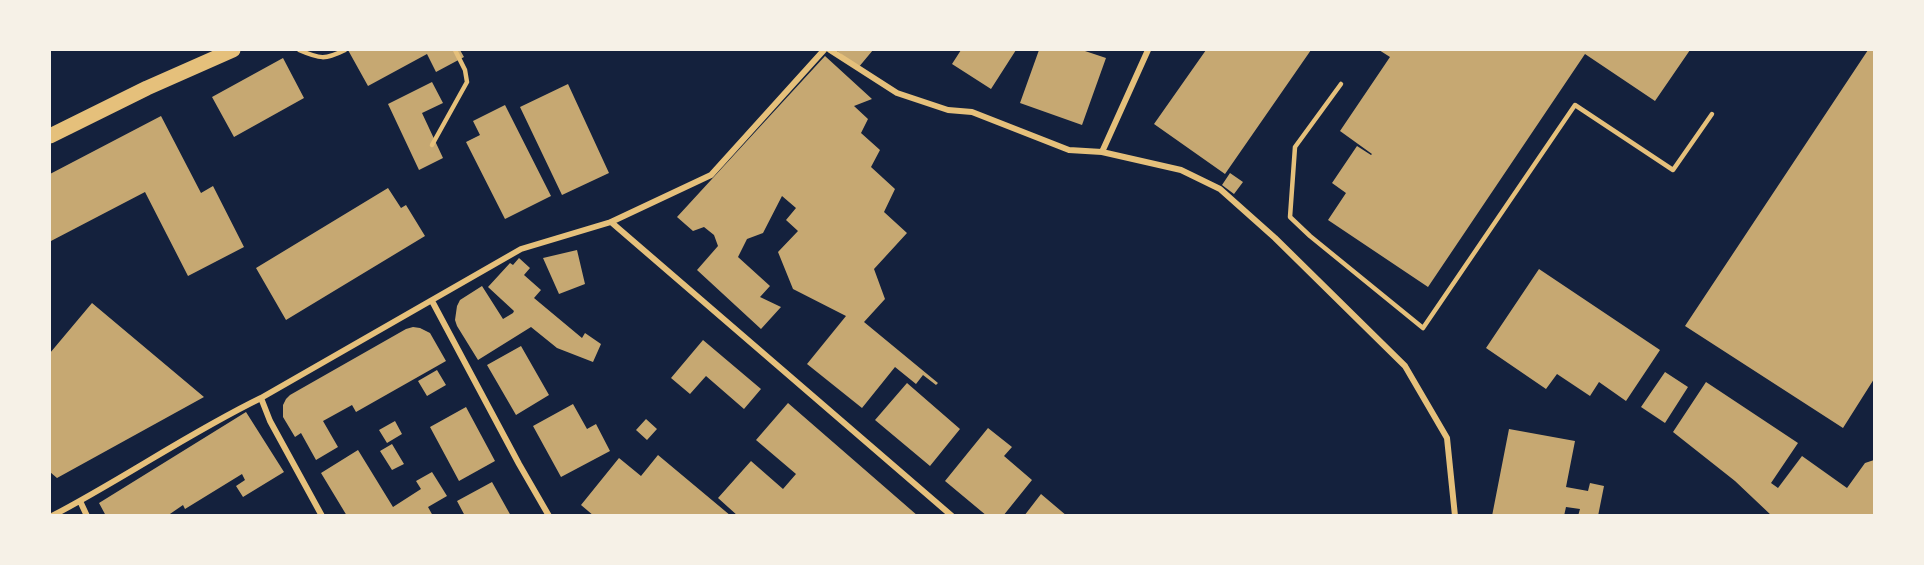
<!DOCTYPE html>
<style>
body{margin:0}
#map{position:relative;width:1924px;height:565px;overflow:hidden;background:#14213d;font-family:Manrope,sans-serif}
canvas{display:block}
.frame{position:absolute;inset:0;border:51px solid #f6f1e7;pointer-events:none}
</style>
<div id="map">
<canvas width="1924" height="565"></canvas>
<div class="frame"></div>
</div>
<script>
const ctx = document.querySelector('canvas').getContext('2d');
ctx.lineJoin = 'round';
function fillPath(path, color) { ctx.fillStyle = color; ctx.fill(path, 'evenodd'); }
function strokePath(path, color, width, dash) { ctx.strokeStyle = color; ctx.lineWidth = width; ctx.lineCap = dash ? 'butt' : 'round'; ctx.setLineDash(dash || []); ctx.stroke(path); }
fillPath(new Path2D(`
 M348 50H460L464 57 436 72 427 54 368 86Z
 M836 50H873L858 68Z
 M961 50H1016L991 89 952 64Z
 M1039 50H1082L1106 58 1082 125 1020 103Z
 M1206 50H1311L1225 174 1154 124Z
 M1379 50H1690L1655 101 1585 54 1428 287 1328 220 1346 193 1332 183 1357 146 1371 155 1372 154 1340 131 1390 57Z
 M1868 50H1874V379L1843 428 1685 326Z
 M825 56 872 99 854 106 868 119 861 133 880 150 871 167 895 189 884 212 907 233 874 269 885 299 864 322 938 383 936 385 923 375 916 384 895 367 862 408 807 364 846 316 793 289 778 252 798 231 786 220 796 208 782 196 763 233 747 239 738 257 770 286 760 297 781 307 761 329 697 270 718 246 714 235 704 227 693 231 677 217Z
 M283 58 304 98 234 137 212 97Z
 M432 82 443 103 422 113 443 158 419 170 388 104Z
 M568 84 609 173 562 195 520 107Z
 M505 105 551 196 505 219 466 142 480 135 473 121Z
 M161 116 201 193 213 186 244 247 188 276 145 192 51 241 50 174Z
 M1230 173 1243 182 1234 194 1222 185Z
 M388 188 401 208 406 205 425 236 286 320 256 268Z
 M577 250 585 284 559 294 543 258Z
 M519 258 530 268 524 275 541 290 534 298 582 338 585 333 601 344 593 362 557 348 531 327 478 360 457 326 455 320 457 306 460 300 482 286 503 319 513 313 514 311 488 287 510 263 513 265Z
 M1539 269 1660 350 1626 401 1599 382 1590 396 1557 374 1546 389 1486 348Z
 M92 303 204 397 57 478 50 472V353Z
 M413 327 420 328 430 333 446 361 356 412 352 405 323 421 338 447 316 460 301 433 295 437 283 417V405L286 399 290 395 304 387 406 329Z
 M703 340 761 389 744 409 706 376 690 394 671 378Z
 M521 346 549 395 516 415 487 365Z
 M437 370 446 385 427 396 418 381Z
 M1665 372 1688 387 1665 423 1641 407Z
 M1706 382 1798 443 1771 483 1778 488 1802 456 1847 488 1865 463 1874 460V516H1772L1735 481 1673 432Z
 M907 383 960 429 930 466 875 420Z
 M788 403 918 516H738L718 498 751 461 783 489 796 474 756 440Z
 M573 404 587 429 596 424 610 451 561 477 533 426Z
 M466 407 495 461 459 481 430 427Z
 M246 412 284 472 243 497 236 486 245 480 242 474 185 509 183 505 167 516H106L99 503Z
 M646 419 657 429 647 440 636 430Z
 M395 421 402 434 387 443 379 430Z
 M988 428 1012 447 1004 456 1032 480 1003 516H987L945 481Z
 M1509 429 1575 441 1566 487 1588 491 1590 483 1604 486 1598 516H1578L1580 509 1566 507 1564 516H1492Z
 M392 444 404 464 392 470 380 451Z
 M358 450 393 507 421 489 416 481 432 472 447 496 428 507 433 516H347L321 473Z
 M658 455 731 516H594L581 505 619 458 641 476Z
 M492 482 511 516H465L457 501Z
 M1041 494 1067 516H1024Z`), '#c6a872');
strokePath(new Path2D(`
 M299 50C320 59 325 60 345 50
 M1341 84 1295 147 1290 217 1310 236 1423 328 1575 105 1673 170 1712 114
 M432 145 467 82 465 70 455 50`), '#e5c07b', 4.5);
strokePath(new Path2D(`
 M830 50 897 93 948 110 972 112 1069 150 1102 152 1181 170 1220 189 1275 238 1405 366 1447 438 1455 516
 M1102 152 1148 50
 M611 222 952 516
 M432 301 519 464 549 516
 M261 398 270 421 322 516
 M80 501 87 516
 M52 516C123 479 189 433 261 398L521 249 611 222 711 175 824 50`), '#e5c07b', 6);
strokePath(new Path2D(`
 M50 136 147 88 233 50`), '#e5c07b', 15);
</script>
